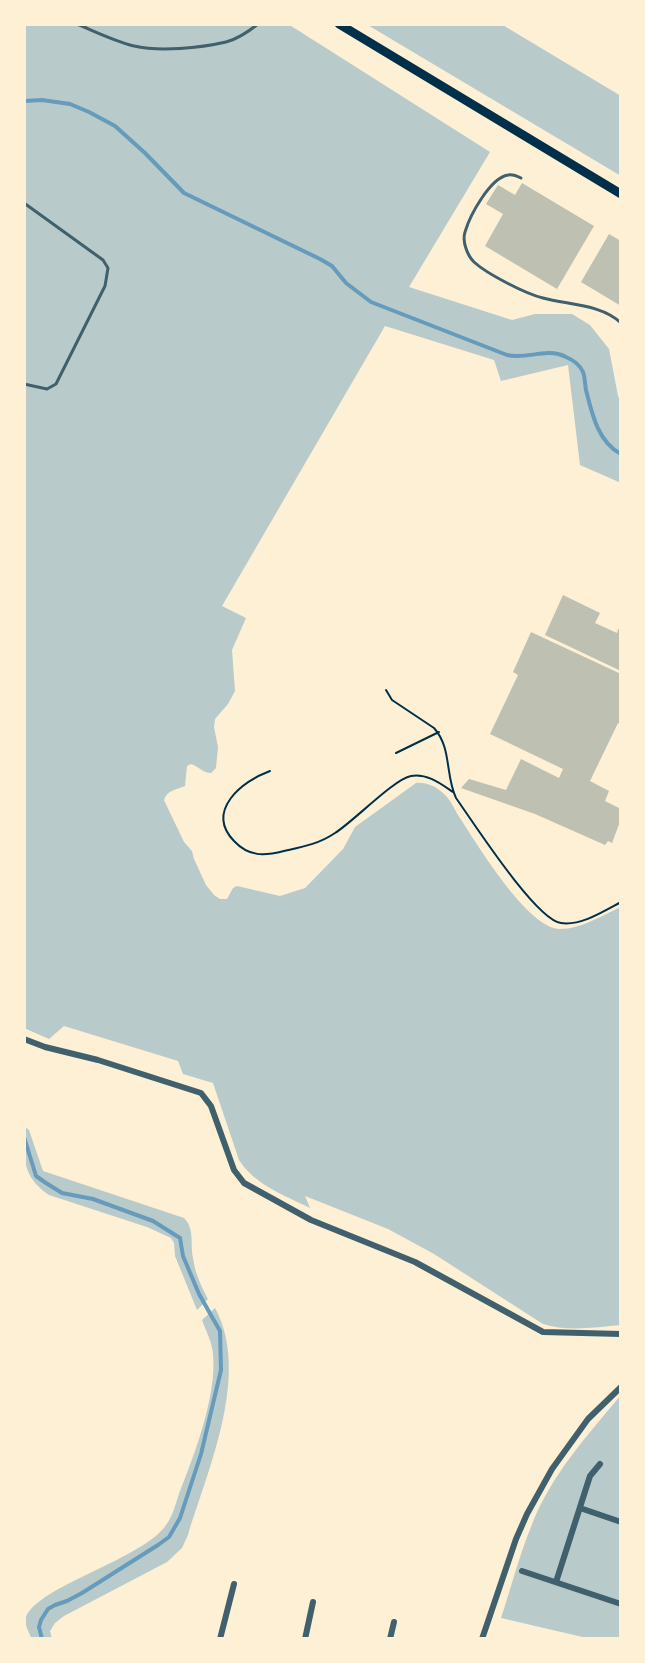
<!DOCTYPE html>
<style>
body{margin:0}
#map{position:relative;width:645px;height:1663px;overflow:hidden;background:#fdf0d5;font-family:Manrope,sans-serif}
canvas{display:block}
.frame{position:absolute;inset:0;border:26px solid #fdf0d5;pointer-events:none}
</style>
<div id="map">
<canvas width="645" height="1663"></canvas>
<div class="frame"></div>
</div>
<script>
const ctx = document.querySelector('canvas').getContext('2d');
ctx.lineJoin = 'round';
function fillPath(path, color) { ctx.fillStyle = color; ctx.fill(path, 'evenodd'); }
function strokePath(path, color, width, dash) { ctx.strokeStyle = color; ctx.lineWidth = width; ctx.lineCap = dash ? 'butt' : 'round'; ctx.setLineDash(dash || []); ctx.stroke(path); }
fillPath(new Path2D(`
 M24 24H288L490 152 409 287 512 320 535 314H572L590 325 609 349 618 396 621 402V483L580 465 568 365 501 381 494 360 385 326 222 606 246 618 232 650 235 691 228 704 215 719 214 727 218 747 216 768 211 773C203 773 198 766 191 764L187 766 185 786C176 790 167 790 164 800L184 842 192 851 194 859 206 885 214 895 220 899H227L233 888 237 886 280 896 305 888 343 849 355 827 416 783C427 782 437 787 445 795 451 800 455 811 460 818 477 844 528 929 560 929 581 929 603 915 621 907V1325C596 1327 568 1332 543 1324L434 1254 388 1229 305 1196 310 1208C284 1195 255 1185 239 1160L213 1083 183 1074 178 1061 64 1026 49 1039 24 1028Z
 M366 24H501L621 96V176Z
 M24 1126 29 1130 43 1171 184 1218C195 1229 190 1244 193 1258 195 1273 201 1286 208 1299L197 1310 175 1256 174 1243 171 1238 147 1227 49 1195C21 1176 24 1157 24 1126Z
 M215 1308C251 1374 208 1469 188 1535L182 1548 167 1562 64 1616 55 1623 50 1631 52 1639H32C29 1633 24 1624 26 1617 38 1586 143 1559 166 1525 173 1516 176 1502 180 1491 195 1453 217 1395 213 1354 212 1342 206 1331 202 1320Z
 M621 1395V1639H591L501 1618C511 1588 519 1556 531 1527 550 1476 587 1436 621 1395Z`), '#b9caca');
strokePath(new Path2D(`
 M24 101 42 100 70 104 89 112 115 126 145 153 184 193 320 259 332 266 346 283 371 302 507 355C527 360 546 347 566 357 573 360 580 365 583 372 585 377 585 385 586 390 592 414 598 442 621 454
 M24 1137 36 1176 46 1183 62 1193 93 1199 153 1221 180 1238 183 1256 199 1294 220 1331 221 1370 201 1454 180 1518 169 1537 158 1545 82 1593 67 1601 55 1605 48 1609 41 1620 39 1627 42 1639`), '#669bbc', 4);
fillPath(new Path2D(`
 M522 183 594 226 557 289 485 246 503 214 486 204 498 185 515 195Z
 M609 234 621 241V306L581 282Z
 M563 595 600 613 595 623 617 633 618 629 621 630V671L545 635Z
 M531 632 621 674V725L618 723 590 781 609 791 605 801 621 809V819L612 843 608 841 605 845 535 814 461 788 469 779 506 790 521 759 559 778 563 769 490 734 518 675 513 672Z`), '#bec0b2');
strokePath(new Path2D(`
 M386 690 392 700 434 728C452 748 445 775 456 798 473 822 536 920 561 923 581 926 604 911 621 902
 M396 753 439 732
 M270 771C242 781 205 811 234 841 249 857 264 856 284 851 302 847 319 844 335 833 353 822 394 779 411 776 427 773 441 784 453 792`), '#003049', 2);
strokePath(new Path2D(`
 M77 24C96 32 114 41 134 46 160 52 200 48 226 42 238 39 248 32 258 24
 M521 178C517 176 513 174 508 175 490 178 470 215 465 232 462 241 467 255 474 262 487 274 526 294 543 298 568 305 601 304 621 323
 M24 203 103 260 108 268 105 286 56 384 47 389 24 384`), '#3f606c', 3);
strokePath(new Path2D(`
 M24 1039 45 1047 98 1060 201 1093 211 1106 234 1170 244 1183 311 1220 415 1262 543 1332 621 1334
 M580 1508 621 1522
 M522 1571 621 1604
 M556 1582 590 1476 600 1464
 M220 1639 234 1584
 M305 1639 313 1602
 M390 1639 394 1622
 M482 1639 516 1539 527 1514 552 1469 588 1419 621 1387`), '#3f606c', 6);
strokePath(new Path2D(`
 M339 24 621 194`), '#003049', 9);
</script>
